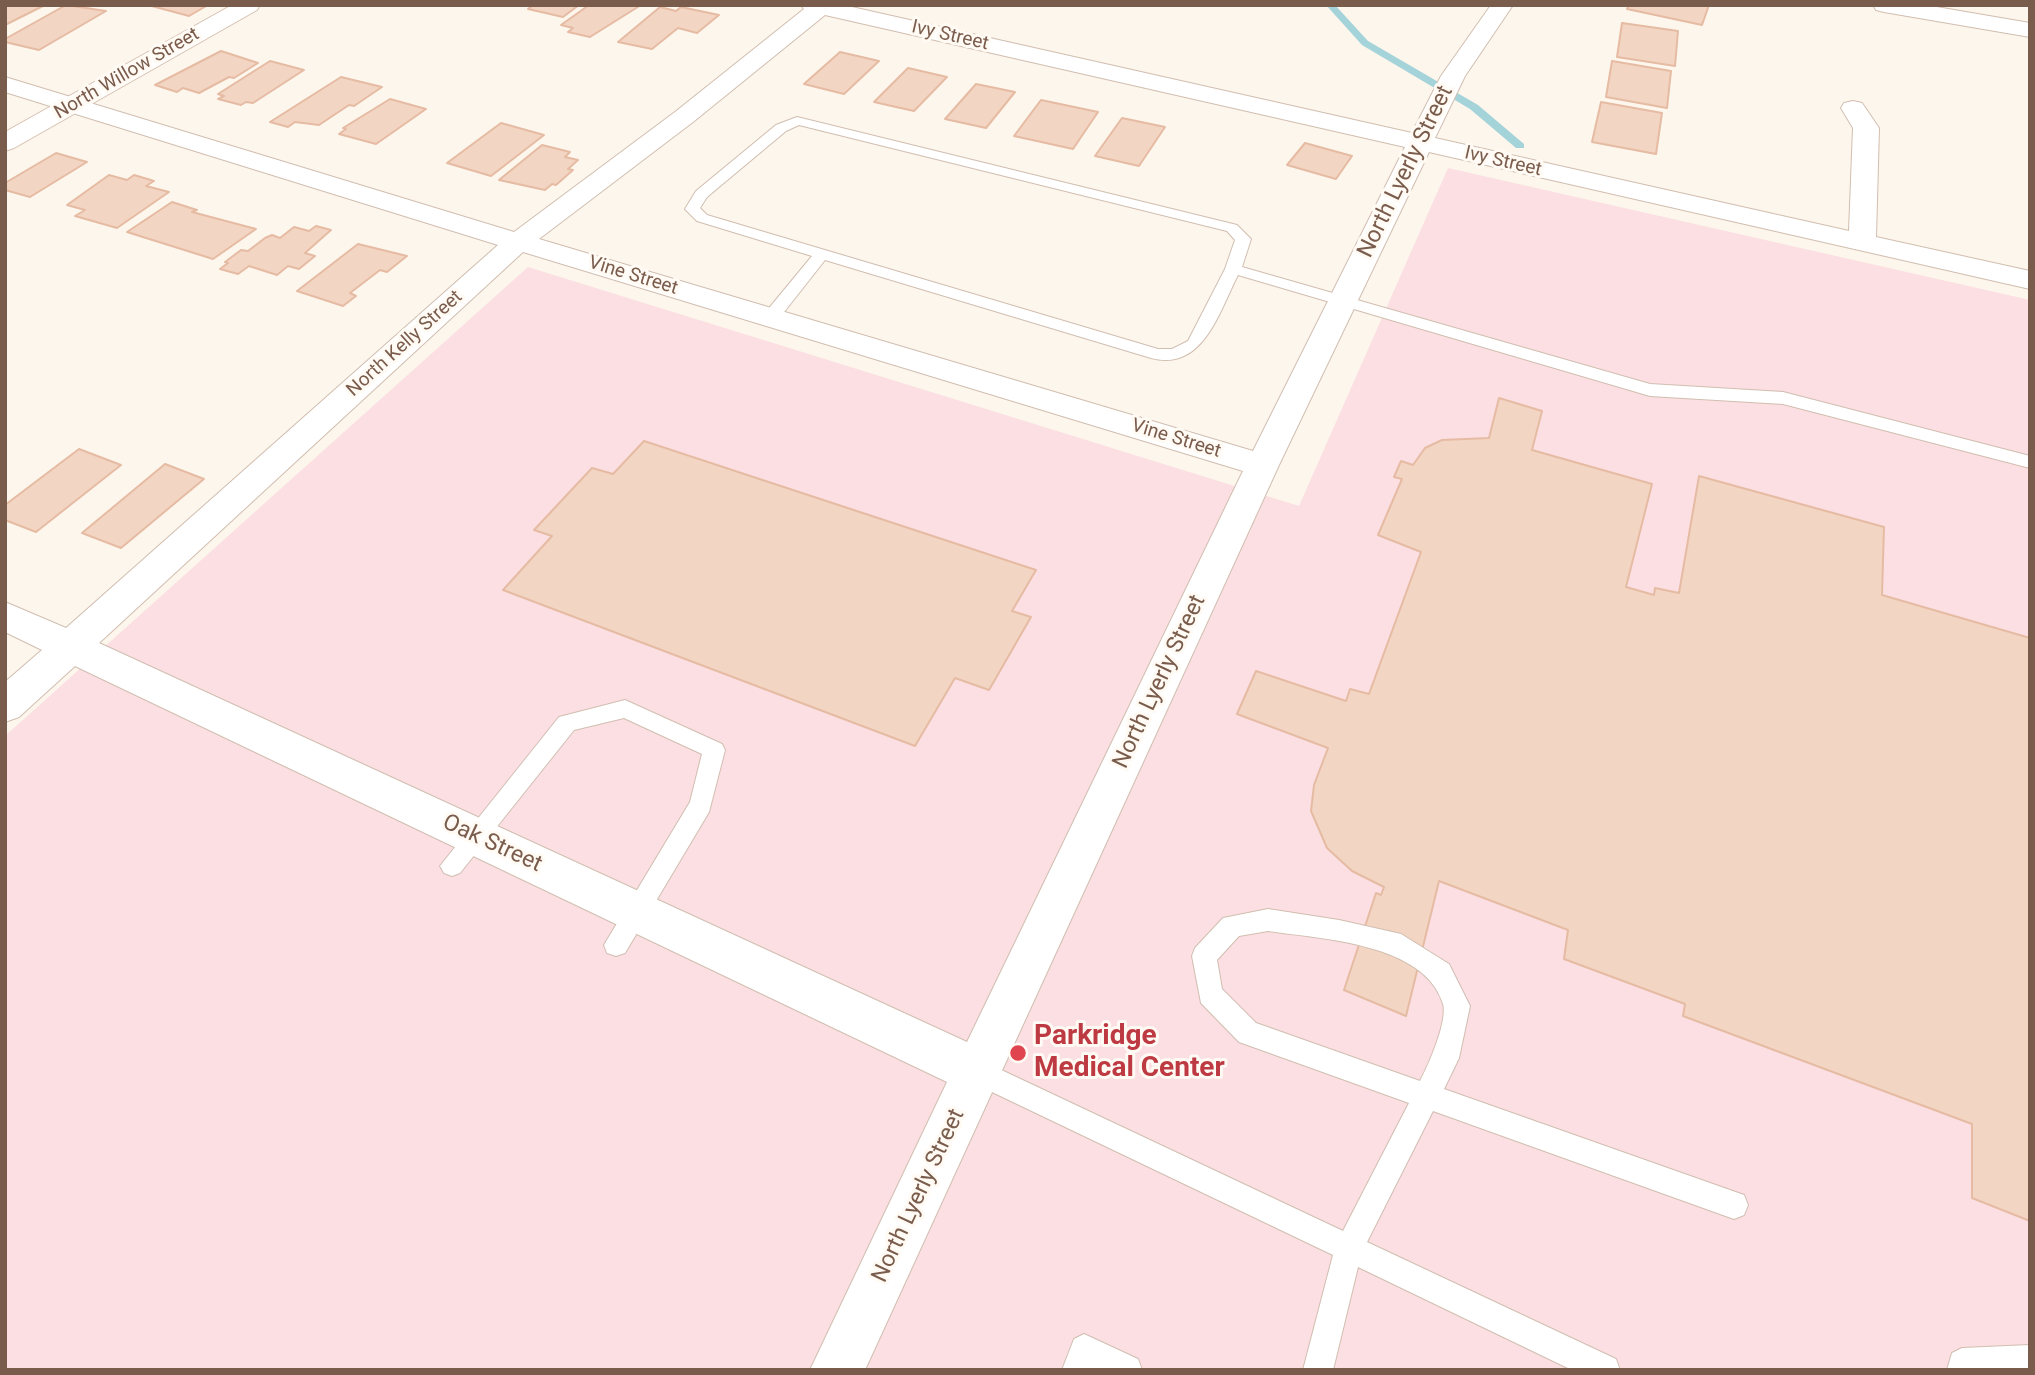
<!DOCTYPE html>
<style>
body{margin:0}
#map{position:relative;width:2035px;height:1375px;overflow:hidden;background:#fdf6ec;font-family:Roboto,sans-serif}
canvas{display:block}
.frame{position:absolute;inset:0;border:7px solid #7a5c4d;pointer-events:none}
</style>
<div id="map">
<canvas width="2035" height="1375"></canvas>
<div class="frame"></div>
</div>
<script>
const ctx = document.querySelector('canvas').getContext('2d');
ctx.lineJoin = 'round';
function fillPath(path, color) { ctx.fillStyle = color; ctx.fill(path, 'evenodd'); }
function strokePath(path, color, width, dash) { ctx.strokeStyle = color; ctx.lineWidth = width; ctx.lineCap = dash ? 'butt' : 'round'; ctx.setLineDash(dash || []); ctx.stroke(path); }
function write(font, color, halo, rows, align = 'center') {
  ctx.font = font + ' Roboto,sans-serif'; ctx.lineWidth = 6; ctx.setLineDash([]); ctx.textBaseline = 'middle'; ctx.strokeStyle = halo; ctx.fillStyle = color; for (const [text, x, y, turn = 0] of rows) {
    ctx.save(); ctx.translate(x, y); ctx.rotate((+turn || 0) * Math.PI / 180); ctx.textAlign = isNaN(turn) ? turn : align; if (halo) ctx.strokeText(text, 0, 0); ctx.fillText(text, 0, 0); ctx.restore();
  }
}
fillPath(new Path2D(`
 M1448 168 2030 300V1370H5V736L528 267 1299 506Z`), '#fbdfe3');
fillPath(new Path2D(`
 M1326 5H1335L1368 41 1478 105 1524 144V148H1516L1470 109 1362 45Z`), '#a5d3da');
const building = new Path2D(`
 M5 5H45L5 25Z
 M66 5 106 11 39 50 5 42V39Z
 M148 5H208L189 16Z
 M533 5H579L563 17 528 9Z
 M589 5H641L590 37 568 32 573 28 561 25Z
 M1629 5H1709L1702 25 1627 9Z
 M660 7 676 11 681 7 719 15 697 33 678 28 652 49 618 42Z
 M1622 23 1678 31 1675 66 1617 57Z
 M221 51 258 63 234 78 229 77 199 93 183 88 177 92 155 85Z
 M840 52 879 61 844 94 804 84Z
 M270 61 304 70 253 103 246 102 241 105 218 99 224 96 218 94Z
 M1612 61 1671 71 1667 108 1606 97Z
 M908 68 947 77 914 111 874 102Z
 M341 77 382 87 354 106 349 105 319 125 295 122 288 127 270 122Z
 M976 84 1015 92 986 128 945 119Z
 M390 99 426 109 376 144 339 134 346 129 343 128Z
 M1041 100 1098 112 1073 149 1014 136Z
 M1601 102 1662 113 1656 154 1592 142Z
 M1122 118 1165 127 1139 166 1095 156Z
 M501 123 544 135 491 176 447 163Z
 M1305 143 1352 156 1336 179 1287 165Z
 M542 145 570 152 565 157 578 160 568 169 573 170 556 185 552 184 545 190 499 180Z
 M56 153 87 162 30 197 5 190V183Z
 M109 175 127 180 134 175 154 181 146 186 169 192 117 228 75 216 85 210 67 205Z
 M172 202 197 210 192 212 256 229 213 259 127 232Z
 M316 226 331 230 305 253 315 256 299 269 288 266 277 275 249 266 238 274 220 269 228 263 225 262 241 250 248 251 265 238 272 235 280 238 294 227 309 231Z
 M358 244 407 256 387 272 380 270 350 293 356 296 343 306 297 291Z
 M1499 398 1542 411 1532 450 1652 484 1626 587 1654 595 1655 588 1679 593 1699 476 1884 527 1882 595 2030 638V1221L1972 1198V1124L1683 1016 1685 1004 1564 959 1568 930 1439 881 1406 1016 1344 990 1376 893 1381 895 1384 887 1352 871 1327 848 1311 811 1314 785 1328 748 1237 714 1256 671 1346 701 1350 689 1369 694 1421 552 1378 535 1402 479 1394 477 1401 461 1413 465 1425 448 1442 440 1489 438Z
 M644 441 1036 570 1012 611 1031 617 989 690 955 678 915 746 503 590 552 536 534 530 592 468 613 474Z
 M79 449 121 465 36 532 5 520V505Z
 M165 464 204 479 121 548 82 533Z`);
fillPath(building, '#f3d5c3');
strokePath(building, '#e6bba3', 2);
const lane = new Path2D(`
 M797 117 1237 225 1251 239 1242 267 1650 384 1783 392 2030 456V468L1783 404 1650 396 1238 275C1219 312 1203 372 1151 358L825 260 777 321H765L763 317 765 313 812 256 697 221 685 209 696 191 776 125ZM799 125 1227 231 1235 240 1225 269 1188 341 1172 349H1158L707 215 700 208 707 197 786 131Z
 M625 700 722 744 725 750 709 812 625 953 616 956 607 953 604 945 690 802 702 754 624 718 574 730 460 873 452 876 444 873 440 866 559 717Z
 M1268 909 1339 920 1401 934 1449 964 1470 1006 1459 1058 1444 1089 1744 1195 1748 1205 1744 1215 1734 1219 1433 1111 1367 1242 1616 1359 1620 1370H1572L1358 1267 1333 1370H1303L1333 1255 969 1081 965 1072 969 1063 978 1059 1343 1231 1409 1103 1239 1042 1201 1003 1192 956 1195 948 1223 918ZM1268 931C1321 939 1425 943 1443 1004 1448 1021 1428 1066 1420 1081L1256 1023 1222 989 1217 960 1239 936Z
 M1084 1334 1138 1359 1142 1370H1062L1074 1339Z
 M2030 1345V1370H1947L1952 1353 1962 1348Z`);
const street = new Path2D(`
 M801 5H843L1412 133 1441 76 1491 5H1513L1465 76 1435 138 1849 231 1853 128 1841 108 1844 103 1853 101 1862 103 1879 128 1876 237 2030 271V289L1429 152 1279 465 865 1370H810L947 1082 75 666 19 717 5 722V682L42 650 5 632V602L66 628 498 245 5 92V77L514 232 675 112 804 9ZM825 15 1405 147 1253 451 539 239 693 122ZM523 252 1243 471 967 1042 99 643Z
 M1873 5H1925L2030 23V37L1884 12 1876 10Z`);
const secondary = new Path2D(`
 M232 5H260L257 10 14 148 5 151V132Z`);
strokePath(lane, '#d1beb0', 2);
strokePath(street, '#d1beb0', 2);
strokePath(secondary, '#d6c0b0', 2);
fillPath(lane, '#fff');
fillPath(street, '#fff');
fillPath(secondary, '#fff');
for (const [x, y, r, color] of [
 [1018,1053,9,"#e0444e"]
]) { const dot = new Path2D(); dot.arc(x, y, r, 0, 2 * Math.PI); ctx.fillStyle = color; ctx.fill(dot); strokePath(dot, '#fffaf3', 2.5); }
write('19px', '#7a5c4d', '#fffaf3', [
 ["Ivy Street",950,36,13],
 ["North Willow Street",127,74,-30],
 ["Ivy Street",1503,162,13],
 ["Vine Street",633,276,17],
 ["North Kelly Street",405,344,-42],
 ["Vine Street",1176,439,17]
]);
write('23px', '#7a5c4d', '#fffaf3', [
 ["North Lyerly Street",1406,172,-64],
 ["North Lyerly Street",1160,682,-65],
 ["Oak Street",492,844,25],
 ["North Lyerly Street",919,1196,-65]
]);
write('bold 28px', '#be3a42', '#fffaf3', [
 ["Parkridge",1034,1037],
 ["Medical Center",1034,1069]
], 'left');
</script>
